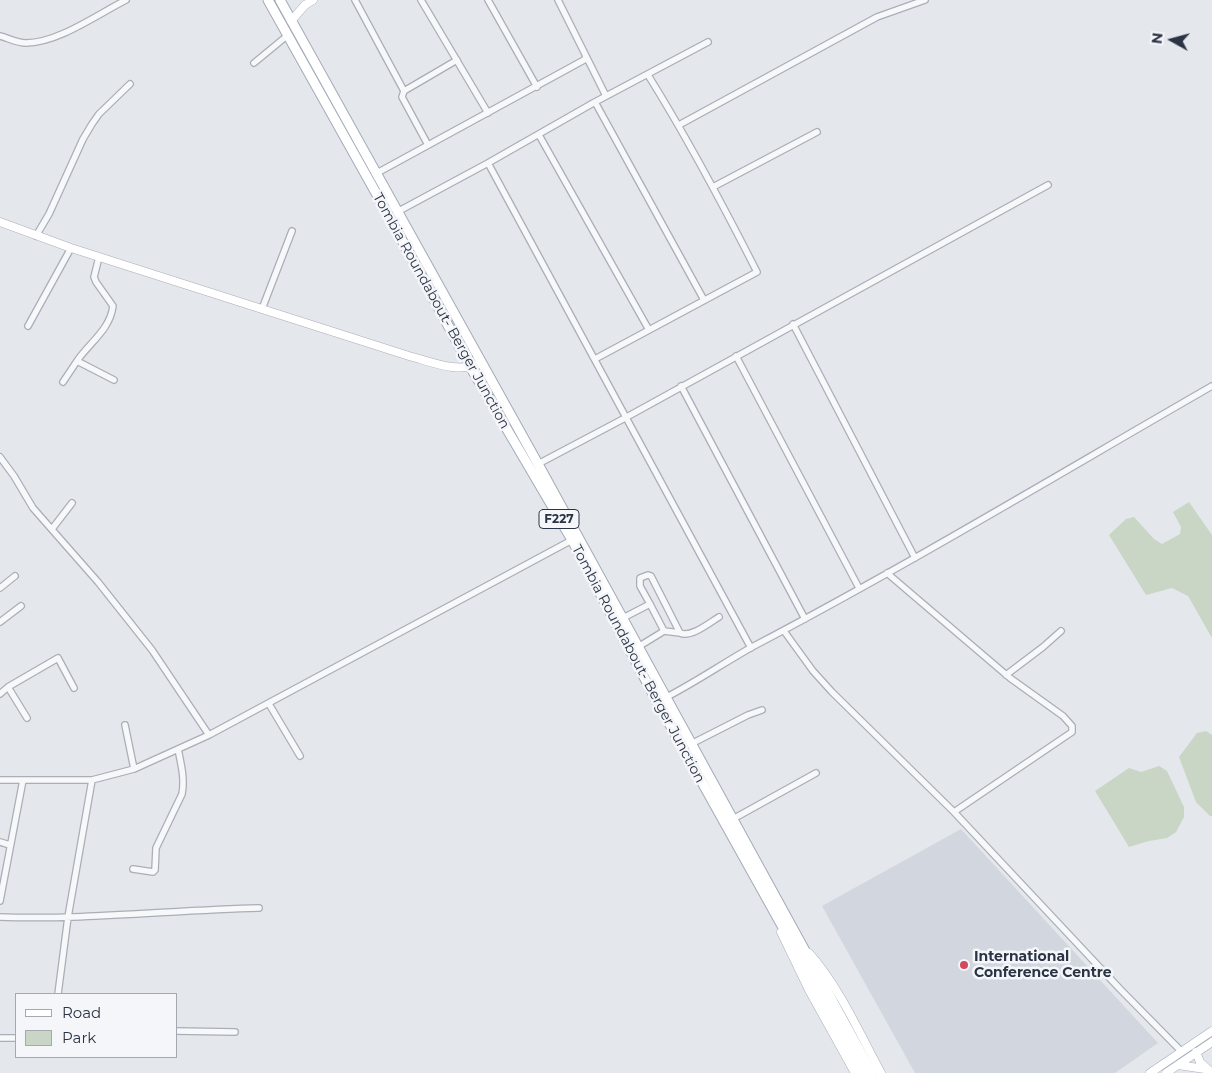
<!DOCTYPE html>
<style>
body{margin:0}
#map{position:relative;width:1212px;height:1073px;overflow:hidden;background:#e4e7ec;font-family:Montserrat,sans-serif}
canvas{display:block}
.legend{position:absolute;left:15px;top:993px;width:162px;height:65px;box-sizing:border-box;background:#f4f6f9;border:1px solid #a4a8b1;margin:0;padding:6px 9px;list-style:none;font-size:15px;color:#2b3445}
.legend li{display:flex;align-items:center;gap:10px;height:25px}
.legend b{width:25px;border:1px solid #a4a8b1}
.north{position:absolute;left:1147px;top:15px;width:50px;height:50px;-webkit-text-stroke:4px #f4f6f9;paint-order:stroke;rotate:277deg;font-size:14px;font-weight:700;line-height:20px;text-align:center;color:#2b3445}
.north::after{content:'';display:block;margin:auto;width:18px;height:22px;background:#2b3445;clip-path:polygon(50% 0,100% 100%,50% 72%,0 100%)}
</style>
<div id="map">
<canvas width="1212" height="1073"></canvas>
<ul class="legend">
<li><b style="height:6px;background:#fff"></b>Road</li>
<li><b style="height:14px;background:#c9d6c5"></b>Park</li>
</ul>
<div class="north">N</div>
</div>
<script>
const ctx = document.querySelector('canvas').getContext('2d');
ctx.lineJoin = 'round';
function fillPath(path, color) { ctx.fillStyle = color; ctx.fill(path, 'evenodd'); }
function strokePath(path, color, width, dash) { ctx.strokeStyle = color; ctx.lineWidth = width; ctx.lineCap = dash ? 'butt' : 'round'; ctx.setLineDash(dash || []); ctx.stroke(path); }
function write(font, color, halo, rows, align = 'center') {
  ctx.font = font + ' Montserrat,sans-serif'; ctx.lineWidth = 5; ctx.setLineDash([]); ctx.textBaseline = 'middle'; ctx.strokeStyle = halo; ctx.fillStyle = color; for (const [text, x, y, turn = 0] of rows) {
    ctx.save(); ctx.translate(x, y); ctx.rotate((+turn || 0) * Math.PI / 180); ctx.textAlign = isNaN(turn) ? turn : align; if (halo) ctx.strokeText(text, 0, 0); ctx.fillText(text, 0, 0); ctx.restore();
  }
}
fillPath(new Path2D(`
 M961 829 1158 1043 1115 1073H915L822 906Z`), '#d2d6de');
fillPath(new Path2D(`
 M1189 502 1212 535V638L1188 596 1172 588 1146 595 1109 535 1126 519 1134 517 1154 539 1162 544 1180 534 1181 527 1173 512Z
 M1206 731 1212 735V816H1210L1196 802 1179 757 1197 733Z
 M1159 766 1167 771 1184 807V817L1176 832 1167 838 1149 841 1129 847 1095 791 1129 768 1141 772Z`), '#c9d6c5');
const street = new Path2D(`
 M355 0 404 91
 M421 0 488 113
 M488 0 537 87
 M558 0 606 96
 M0 36C8 38 17 43 26 43 58 43 98 14 126 0
 M254 63 288 35
 M595 102 704 300
 M679 125 877 17 925 0
 M539 135 649 330
 M428 145 402 97 404 91 457 60
 M488 163 751 648
 M377 173 584 60 586 57
 M713 187 817 132
 M397 212 488 163 595 102 708 42
 M36 236 49 214 83 139 92 124 99 114 130 84
 M99 257 94 277 96 282 113 306C110 330 89 343 77 361L114 380
 M262 309 292 231
 M793 324 915 558
 M28 326 71 248
 M736 356 859 588
 M595 359 757 272C723 205 688 139 648 75
 M63 382 77 361
 M681 386 805 619
 M0 457 14 476 33 508 98 582 152 650 209 735
 M538 464 625 418 1048 185
 M52 529 72 503
 M887 573 1010 678 1063 716 1072 726V732L954 812
 M0 588 15 576
 M650 604 640 586V578L648 575 651 576 680 633C691 638 709 623 719 617
 M621 619 650 604 664 631 638 647
 M0 622 21 606
 M664 631 680 633
 M784 631 813 671 832 692 954 812 1120 989 1181 1051
 M1006 675 1043 647 1061 631
 M8 687 27 718
 M0 694 8 687 58 658 74 688
 M657 702C690 686 720 665 752 647 908 565 1059 474 1212 386
 M269 704 300 756
 M125 725 134 769
 M691 744 748 715 762 710
 M0 780H92L134 769 209 735 572 540
 M733 819 816 773
 M0 842 10 845
 M133 869 153 872 155 870 156 848 182 794C185 779 181 764 178 749
 M0 901 23 780
 M0 917C87 920 173 910 259 908
 M58 994 68 917 92 780
 M176 1031 235 1032
 M0 1038H16`);
const secondary = new Path2D(`
 M291 21 305 5 313 0
 M0 222 71 248 409 356C432 362 458 374 481 363
 M781 932 809 990 855 1073
 M809 953C838 985 860 1034 881 1073
 M1196 1052 1200 1062 1212 1073
 M1178 1065 1205 1069
 M1150 1073 1212 1031
 M1166 1073 1212 1042`);
const primary = new Path2D(`
 M268 0 390 218 471 368 572 540 654 696 864 1073
 M280 0 538 464 872 1073`);
strokePath(street, '#a9aeb7', 8);
strokePath(secondary, '#a9aeb7', 9);
strokePath(primary, '#a3abb8', 11);
strokePath(street, '#f7f8fa', 5.5);
strokePath(secondary, '#fff', 8);
strokePath(primary, '#fff', 9);
for (const [x, y, r, color] of [
 [964,965,5,"#d1495b"]
]) { const dot = new Path2D(); dot.arc(x, y, r, 0, 2 * Math.PI); ctx.fillStyle = color; ctx.fill(dot); strokePath(dot, '#f4f6f9', 2); }
for (const [x, y, w] of [
 [559,519,40]
]) { const box = new Path2D(); box.roundRect(x - w / 2, y - 9.5, w, 19, 4); ctx.fillStyle = '#f4f6f9'; ctx.fill(box); strokePath(box, '#2b3445', 1); }
write('bold 12px', '#2b3445', null, [
 ["F227",559,519]
]);
write('14px', '#2b3445', '#f4f6f9', [
 ["Tombia Roundabout- Berger Junction",441,311,61],
 ["Tombia Roundabout- Berger Junction",638,664,62]
]);
write('bold 14px', '#2b3445', '#f4f6f9', [
 ["International",974,957],
 ["Conference Centre",974,973]
], 'left');
</script>
